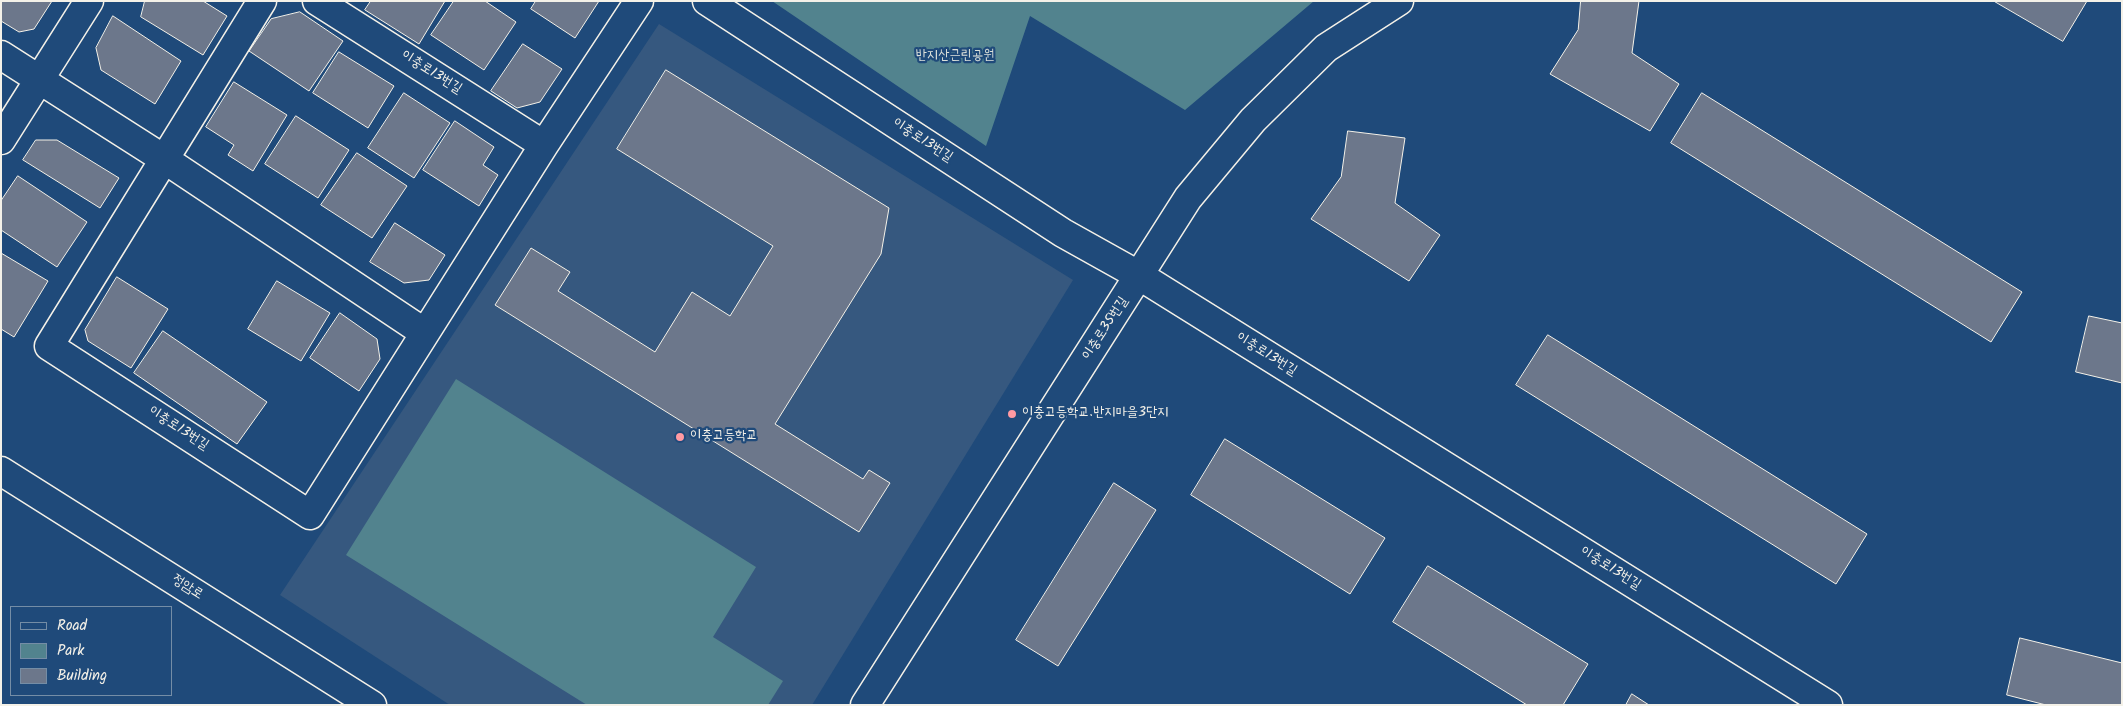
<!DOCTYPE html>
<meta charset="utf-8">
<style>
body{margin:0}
#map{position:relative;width:2123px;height:706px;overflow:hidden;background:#1f4a7a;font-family:Kalam,sans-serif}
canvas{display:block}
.frame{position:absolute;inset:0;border:2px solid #f4f1e8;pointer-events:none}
.legend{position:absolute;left:10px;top:606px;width:162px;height:90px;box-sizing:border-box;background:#1f4a7a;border:1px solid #748da6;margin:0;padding:6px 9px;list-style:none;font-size:15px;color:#f4f1e8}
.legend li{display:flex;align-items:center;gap:10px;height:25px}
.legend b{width:25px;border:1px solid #748da6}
</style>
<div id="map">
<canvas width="2123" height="706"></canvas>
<div class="frame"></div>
<ul class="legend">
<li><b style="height:6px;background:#1f4a7a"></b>Road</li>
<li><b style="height:14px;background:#52838e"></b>Park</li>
<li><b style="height:14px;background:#6c778b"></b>Building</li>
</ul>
</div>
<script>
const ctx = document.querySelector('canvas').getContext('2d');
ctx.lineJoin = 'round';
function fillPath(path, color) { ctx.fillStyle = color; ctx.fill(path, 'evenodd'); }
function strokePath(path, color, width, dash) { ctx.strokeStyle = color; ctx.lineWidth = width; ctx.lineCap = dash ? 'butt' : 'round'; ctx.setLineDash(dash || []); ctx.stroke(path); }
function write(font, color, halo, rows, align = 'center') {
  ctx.font = font + ' Kalam,"Poor Story",sans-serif'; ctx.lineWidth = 4.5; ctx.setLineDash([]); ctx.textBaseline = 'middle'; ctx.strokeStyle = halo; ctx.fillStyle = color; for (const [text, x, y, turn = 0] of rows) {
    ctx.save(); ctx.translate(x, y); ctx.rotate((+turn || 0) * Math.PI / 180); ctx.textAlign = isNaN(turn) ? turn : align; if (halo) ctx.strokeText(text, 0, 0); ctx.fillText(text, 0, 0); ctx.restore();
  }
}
fillPath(new Path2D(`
 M659 24 1073 280 812 705H450L280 595Z`), '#36587f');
fillPath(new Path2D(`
 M772 1H1314L1185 110 1030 16 986 146Z
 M456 379 756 567 713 637 783 681 768 705H587L346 555Z`), '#52838e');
const building = new Path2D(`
 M1 1H52L34 29 19 32 1 21Z
 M145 1H203L227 16 203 55 141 17Z
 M371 1H445L419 44 365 10Z
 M454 1H485L516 22 484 70 431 35Z
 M536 1H599L575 38 531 9Z
 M1581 1H1639L1632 53 1679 84 1650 131 1550 74 1578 30Z
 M1994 1H2087L2063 41Z
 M300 12 343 41 309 91 249 51 271 19Z
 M113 16 181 61 155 104 101 70 96 48Z
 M523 44 562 69 540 102 517 108 491 91Z
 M339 52 394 86 368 128 313 93Z
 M666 70 889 208 881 254 775 424 863 479 869 470 890 483 859 532 495 305 531 248 570 272 558 291 655 352 692 292 730 316 773 246 617 149Z
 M234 82 287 115 253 171 228 155 234 145 206 127Z
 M404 93 450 123 414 178 368 148Z
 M1702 93 2022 292 1991 342 1671 143Z
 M296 116 349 150 318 198 265 164Z
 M455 121 494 147 483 165 498 175 479 206 423 170Z
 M1348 131 1405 138 1395 203 1440 235 1409 281 1311 219 1341 177Z
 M36 140H57L119 178 100 208 23 160Z
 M357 153 407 186 372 238 321 205Z
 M18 176 87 222 57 267 1 230V201Z
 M395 223 445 255 429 280 404 283 370 262Z
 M1 253 48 281 14 337 1 329Z
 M117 277 168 309 131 368 88 341 85 330Z
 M277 281 330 313 301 361 248 329Z
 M340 313 377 339 380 359 359 391 310 358Z
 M2089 316 2122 323V383L2076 372Z
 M163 331 267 402 237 444 134 373Z
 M1548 335 1867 534 1836 584 1516 385Z
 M1225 439 1385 538 1350 594 1191 495Z
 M1114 483 1156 510 1058 666 1016 640Z
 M1428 566 1588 664 1563 705H1527L1393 622Z
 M2020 638 2122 663V705H2046L2007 695Z
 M1632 694 1649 705H1626Z`);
fillPath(building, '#6c778b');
strokePath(building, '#f4f1e8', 1);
const minor = new Path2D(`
 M262 1 49 346 310 515 544 145 639 1
 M317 1 544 145
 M707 1 1063 233 1140 276 1828 705
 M1 55 164 159 425 333
 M1 140 89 1
 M1 471 372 705
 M865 705 1188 198 1253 120 1326 48 1399 1`);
strokePath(minor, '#f4f1e8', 31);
strokePath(minor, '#1f4a7a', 28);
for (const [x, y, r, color] of [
 [1012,414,5,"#ff9aa2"],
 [680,437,5,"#ff9aa2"]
]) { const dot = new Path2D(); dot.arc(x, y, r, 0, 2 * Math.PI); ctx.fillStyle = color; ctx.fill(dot); strokePath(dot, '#1f4a7a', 2); }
write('14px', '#dce0da', '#1f4a7a', [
 ["반지산근린공원",955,57]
]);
write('14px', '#f4f1e8', '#1f4a7a', [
 ["이충로13번길",431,73,32],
 ["이충로13번길",922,141,33],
 ["이충로35번길",1106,329,-57],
 ["이충로13번길",1266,355,32],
 ["이충로13번길",178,429,33],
 ["이충로13번길",1610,569,32],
 ["정암로",187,588,32]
]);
write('14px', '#f4f1e8', '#1f4a7a', [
 ["이충고등학교.반지마을3단지",1022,414],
 ["이충고등학교",690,437]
], 'left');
</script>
